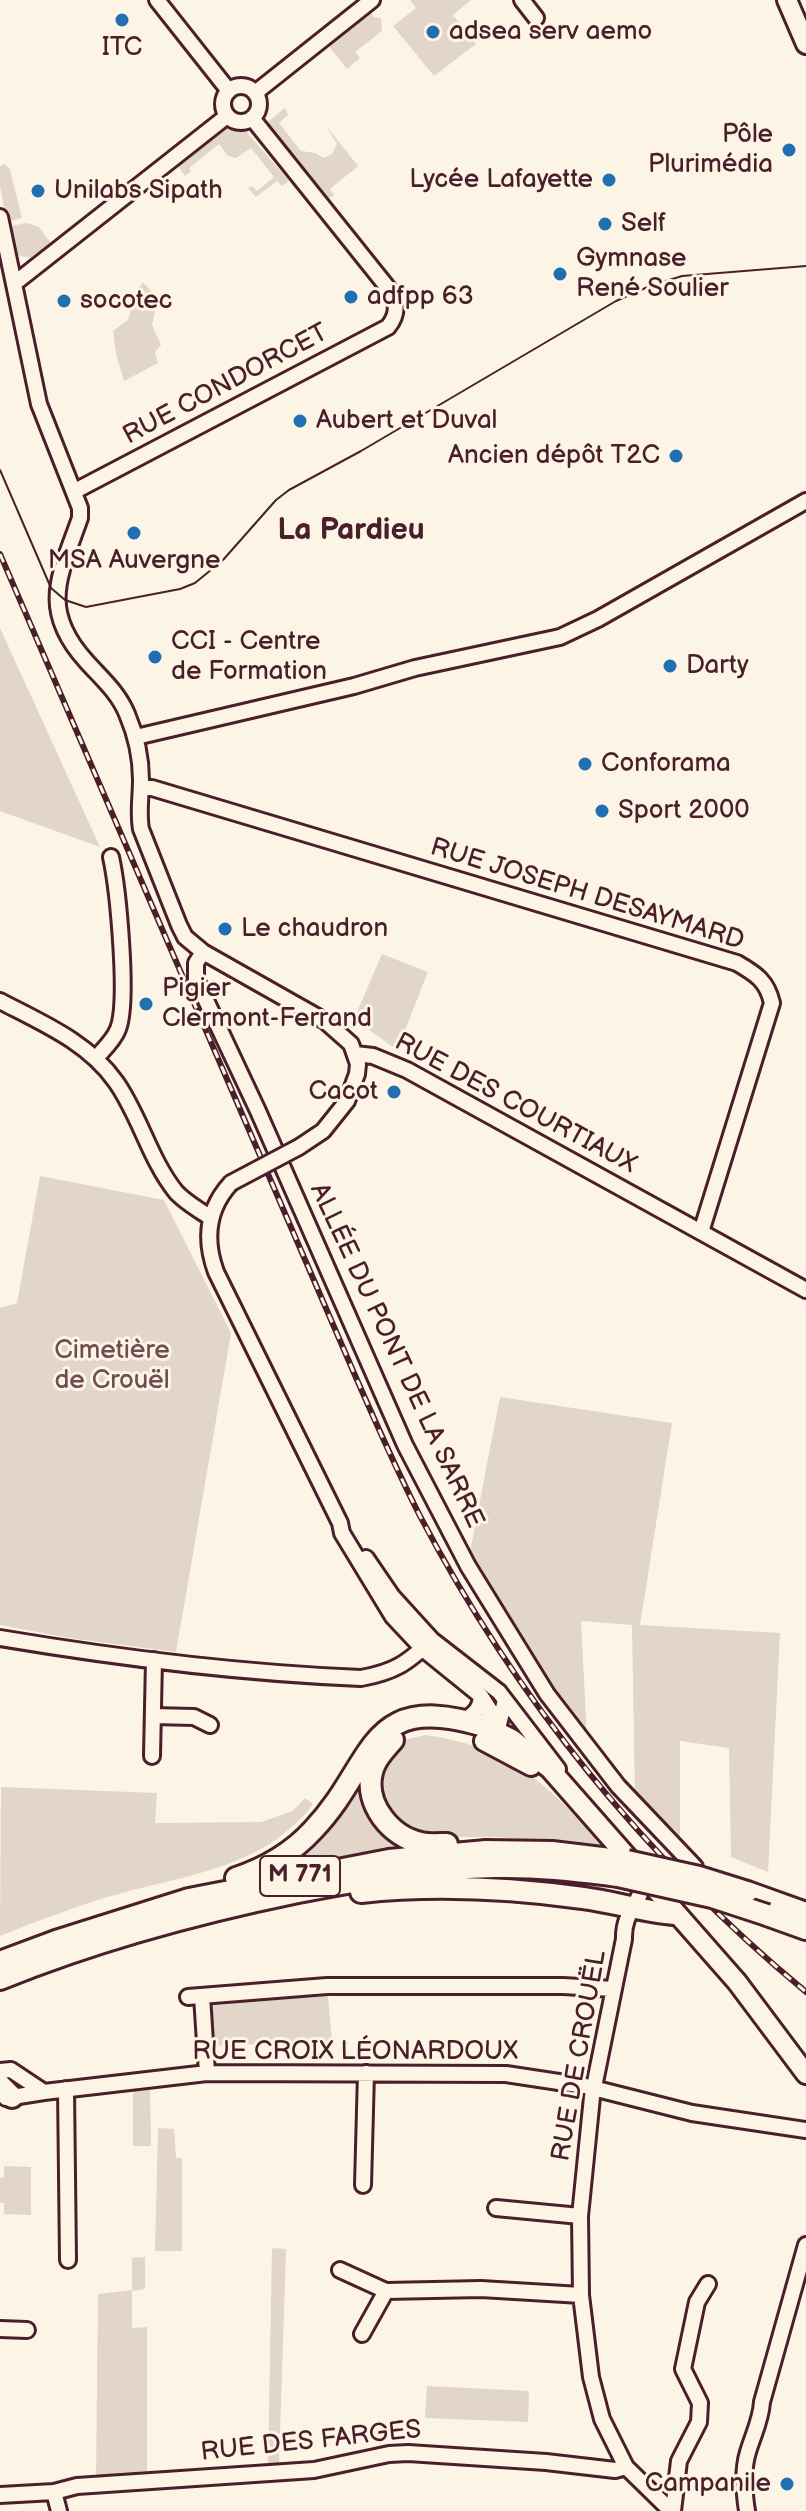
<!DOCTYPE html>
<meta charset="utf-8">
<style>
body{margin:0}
canvas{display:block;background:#fcf5e5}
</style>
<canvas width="806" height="2511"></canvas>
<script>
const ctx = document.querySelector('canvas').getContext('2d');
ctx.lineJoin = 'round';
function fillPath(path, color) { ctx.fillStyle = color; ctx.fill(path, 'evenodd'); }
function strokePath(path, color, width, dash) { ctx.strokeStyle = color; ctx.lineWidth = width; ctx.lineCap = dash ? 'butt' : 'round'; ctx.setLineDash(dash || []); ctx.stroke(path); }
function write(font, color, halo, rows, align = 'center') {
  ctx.font = font + ' "Balsamiq Sans",sans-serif'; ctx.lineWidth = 6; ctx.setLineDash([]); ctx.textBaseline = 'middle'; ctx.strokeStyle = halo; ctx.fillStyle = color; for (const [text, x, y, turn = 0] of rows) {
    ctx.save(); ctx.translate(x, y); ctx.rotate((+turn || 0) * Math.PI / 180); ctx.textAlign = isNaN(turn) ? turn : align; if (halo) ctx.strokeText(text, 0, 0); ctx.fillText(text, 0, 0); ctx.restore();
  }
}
fillPath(new Path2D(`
 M410 0H471L453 15 476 44 434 76 393 26 416 8Z
 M370 12 374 17 381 18 382 31 355 52 360 58 347 69 330 48V44Z
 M285 108 288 115 279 123 301 151 316 153 323 158 332 154 337 144 327 127 358 166 330 189 334 195 327 200 265 124Z
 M228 128 244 129 289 181 282 186 277 181 256 197 248 188 252 186 257 191 274 177 251 148 236 158 228 156 219 144 189 168 191 171 185 176 178 166Z
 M5 164 10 170 22 218 7 222 0 187V166Z
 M27 223 39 227 51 243 31 258 17 255 11 243 10 226Z
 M143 282 158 299 152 325 161 345 155 352 158 363 124 381 116 354 113 331 128 320 136 292Z
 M0 628 100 847 0 811Z
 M382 954 428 972 397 1050 354 1019Z
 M40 1176 164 1200 231 1333 176 1652 69 1638 0 1625V1308L17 1303Z
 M500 1397 672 1423 640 1625 780 1633 768 1872 731 1857 729 1748 680 1741V1836L659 1826 635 1799 632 1625 581 1621 587 1738 554 1698 469 1557Z
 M425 1735C506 1745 551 1785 601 1846L497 1837H429L404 1830 381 1802V1766L394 1747 404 1740Z
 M368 1755 366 1780 407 1848 285 1869 282 1863Z
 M1 1787 157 1793 155 1823 261 1822 293 1811 305 1798 313 1804C266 1866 192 1874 122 1893 81 1904 40 1920 0 1936Z
 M328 1995 332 2041 213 2046 210 2004Z
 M150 2087 151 2146H133V2090Z
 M158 2128 174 2129 176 2158H182V2251H155Z
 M4 2166 31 2167V2215L4 2214V2203H0V2178L4 2177Z
 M272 2248 286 2249 279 2465 268 2466Z
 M145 2257V2289L132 2291V2328L147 2327V2475L96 2479 98 2294 132 2290V2258Z
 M427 2386 529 2391 528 2422 425 2418Z`), '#e2d5ca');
const minor = new Path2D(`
 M157 0 229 91
 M522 0 536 18
 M223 104a18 18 0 1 1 36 0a18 18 0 1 1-36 0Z
 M255 93 372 0
 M0 217 39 404 80 508V518C60 575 39 609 86 661 101 678 118 692 127 714 136 735 141 757 141 780 141 797 138 812 141 829L179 925 185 937 203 952 325 1021 351 1044 358 1064 357 1074 347 1101 323 1131 299 1147
 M15 283 227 116
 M75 491 388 327C397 316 398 306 392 293L252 118
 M136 737 354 686 415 668 560 637 598 619 806 501
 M141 788H152L737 963C756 974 767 981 772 1003L701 1232
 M203 952 196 963V979L258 1111 405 1445 468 1566 547 1694 618 1786 695 1867
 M0 1001C42 1023 88 1042 116 1082 140 1116 150 1160 176 1192 185 1202 199 1210 211 1218
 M355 1054 373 1056 407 1070 806 1290
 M96 1058C103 1050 114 1040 118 1029 129 1001 118 889 111 857
 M231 1183C207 1209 204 1239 216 1272L340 1523 342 1533 393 1617 423 1649 481 1696C480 1709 475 1713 465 1720
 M366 1558 392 1596 432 1640 499 1692 558 1769
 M0 1638C119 1658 240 1673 361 1678 395 1672 407 1663 432 1640
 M481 1696 490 1710 486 1736
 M153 1716 194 1717 210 1725
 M495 1741 505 1700
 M152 1756 154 1660
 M642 1876C645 1903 623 1908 624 1939L592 2097 580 2216 581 2295 591 2377 602 2419 626 2467 671 2511
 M202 1996 207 2073
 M188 1997 327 1986H563L614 1989
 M0 2071 11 2070 44 2092
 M66 2089 68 2260
 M6 2098 44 2092 207 2073 506 2074 585 2086 692 2113 806 2130
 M363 2185 366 2073
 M496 2208 580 2216
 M340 2270 386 2291 481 2289 581 2295
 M0 2329 27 2330
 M362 2334 386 2291
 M54 2492 59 2511
 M0 2495 54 2492 77 2486 314 2470 389 2454 408 2453 546 2462 615 2470 626 2467
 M673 2511 679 2461 699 2422 700 2403 683 2369 697 2302 708 2284
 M747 2511C744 2492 742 2471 748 2452 753 2435 761 2420 762 2402L806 2245`);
const major = new Path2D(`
 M787 0 806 44
 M490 1728 512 1739 550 1769 737 1982 806 2074
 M484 1741 531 1766`);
const highway = new Path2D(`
 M393 1740C384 1750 375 1760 372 1772 364 1804 391 1837 421 1843 429 1845 439 1844 447 1844
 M236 1878C266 1868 291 1854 313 1830 378 1762 364 1687 490 1728
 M361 1892C435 1884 510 1888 583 1898 614 1902 645 1912 675 1914
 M747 1892 806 1913
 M767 1915 806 1929
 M0 1962 56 1941 189 1899 389 1860 486 1851 552 1852 627 1861
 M0 1979C96 1940 196 1913 298 1892 364 1879 429 1868 496 1867 537 1866 577 1871 618 1876
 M0 2085 12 2097`);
strokePath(minor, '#4a1f2b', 20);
strokePath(major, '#4a1f2b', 24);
strokePath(highway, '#4a1f2b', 26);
strokePath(minor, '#fcf5e5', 14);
strokePath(major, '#fcf5e5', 18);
strokePath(highway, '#fcf5e5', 20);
strokePath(new Path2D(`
 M0 470 51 588 65 600 86 607 180 589 195 583 223 560 276 500 289 490 361 451 616 301 650 286 682 276 806 266`), '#4a1f2b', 2);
const rail = new Path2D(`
 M0 554 354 1373C375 1421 396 1469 420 1516 516 1699 647 1860 806 1992`);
strokePath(rail, '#4a1f2b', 6);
strokePath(rail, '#fcf5e5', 3, [9]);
const minorBridge = new Path2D(`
 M231 1183 299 1147`);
const highwayBridge = new Path2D(`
 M627 1861 699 1877 747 1892
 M618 1876 712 1897 767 1915`);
strokePath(minorBridge, '#4a1f2b', 20, []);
strokePath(highwayBridge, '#4a1f2b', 26, []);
strokePath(minorBridge, '#fcf5e5', 14);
strokePath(highwayBridge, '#fcf5e5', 20);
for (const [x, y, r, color] of [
 [122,20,8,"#1f6fb2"],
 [433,32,8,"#1f6fb2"],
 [789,150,8,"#1f6fb2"],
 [609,180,8,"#1f6fb2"],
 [38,191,8,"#1f6fb2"],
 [605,224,8,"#1f6fb2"],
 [560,274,8,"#1f6fb2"],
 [351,297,8,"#1f6fb2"],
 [64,301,8,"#1f6fb2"],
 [300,421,8,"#1f6fb2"],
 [676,456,8,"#1f6fb2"],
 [134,533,8,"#1f6fb2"],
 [155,657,8,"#1f6fb2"],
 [670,666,8,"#1f6fb2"],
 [585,764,8,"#1f6fb2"],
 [602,811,8,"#1f6fb2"],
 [225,929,8,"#1f6fb2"],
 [146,1004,8,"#1f6fb2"],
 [394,1092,8,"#1f6fb2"],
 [787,2484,8,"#1f6fb2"]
]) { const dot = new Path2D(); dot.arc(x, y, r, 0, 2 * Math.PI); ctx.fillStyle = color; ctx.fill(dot); strokePath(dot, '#fcf5e5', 3); }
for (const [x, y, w] of [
 [300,1876,80]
]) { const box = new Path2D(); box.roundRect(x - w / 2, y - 20, w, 40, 6); ctx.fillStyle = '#fcf5e5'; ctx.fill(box); strokePath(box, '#4a1f2b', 2); }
write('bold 24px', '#4a1f2b', null, [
 ["M 771",300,1876]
]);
write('26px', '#4a1f2b', '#fcf5e5', [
 ["adsea serv aemo",449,32],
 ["ITC",122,48,"center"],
 ["Pôle",773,135,"right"],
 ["Plurimédia",773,165,"right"],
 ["Lycée Lafayette",593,180,"right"],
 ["Unilabs Sipath",54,191],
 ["Self",621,224],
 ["Gymnase",576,259],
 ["René Soulier",576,289],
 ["adfpp 63",367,297],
 ["socotec",80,301],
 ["Aubert et Duval",316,421],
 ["Ancien dépôt T2C",660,456,"right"],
 ["MSA Auvergne",134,561,"center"],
 ["CCI - Centre",171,642],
 ["de Formation",171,672],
 ["Darty",686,666],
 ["Conforama",601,764],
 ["Sport 2000",618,811],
 ["Le chaudron",241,929],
 ["Pigier",162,989],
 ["Clermont-Ferrand",162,1019],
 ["Cacot",378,1092,"right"],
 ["Campanile",771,2484,"right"]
], 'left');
write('26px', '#4a1f2b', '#fcf5e5', [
 ["RUE CONDORCET",226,385,-28],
 ["RUE JOSEPH DESAYMARD",587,895,17],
 ["RUE DES COURTIAUX",515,1104,28],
 ["ALLÉE DU PONT DE LA SARRE",396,1356,65],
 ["RUE CROIX LÉONARDOUX",355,2052],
 ["RUE DE CROUËL",580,2056,-80],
 ["RUE DES FARGES",311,2442,-6]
]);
write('26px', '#704c53', '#fcf5e5', [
 ["Cimetière",112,1351],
 ["de Crouël",112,1381]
]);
write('bold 30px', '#4a1f2b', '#fcf5e5', [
 ["La Pardieu",351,531]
]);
</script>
